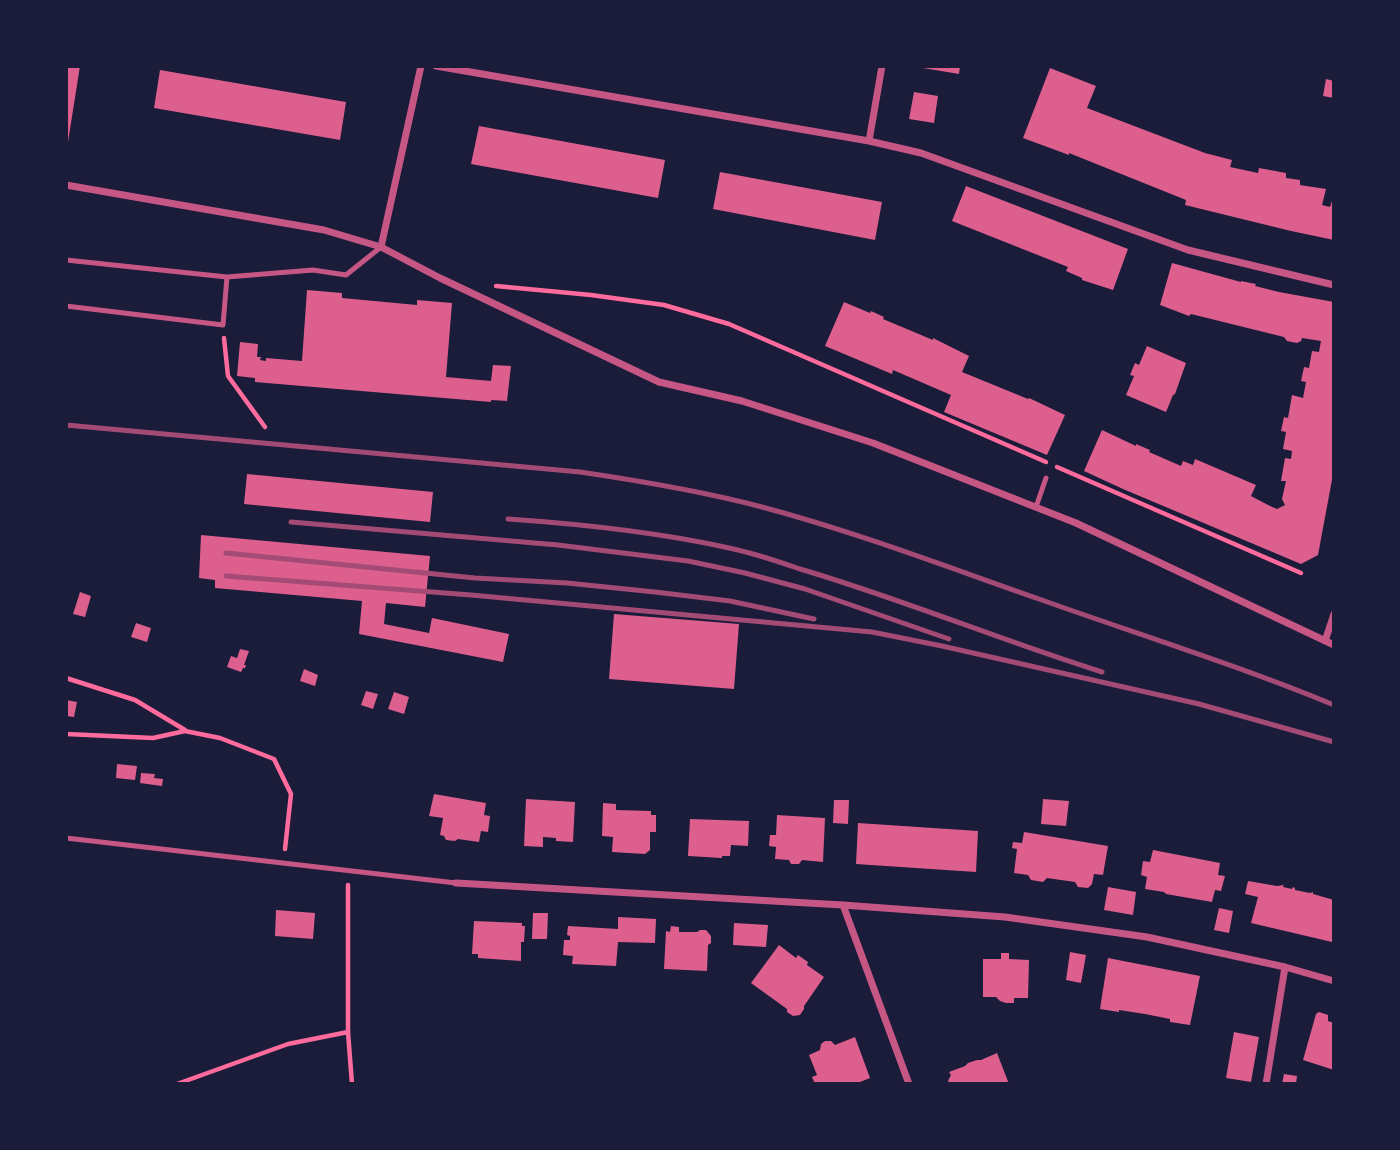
<!DOCTYPE html>
<style>
body{margin:0}
#map{position:relative;width:1400px;height:1150px;overflow:hidden;background:#1b1b3a;font-family:"Work Sans",sans-serif}
canvas{display:block}
.frame{position:absolute;inset:0;border:68px solid #1b1b3a;pointer-events:none}
</style>
<div id="map">
<canvas width="1400" height="1150"></canvas>
<div class="frame"></div>
</div>
<script>
const ctx = document.querySelector('canvas').getContext('2d');
ctx.lineJoin = 'round';
function fillPath(path, color) { ctx.fillStyle = color; ctx.fill(path, 'evenodd'); }
function strokePath(path, color, width, dash) { ctx.strokeStyle = color; ctx.lineWidth = width; ctx.lineCap = dash ? 'butt' : 'round'; ctx.setLineDash(dash || []); ctx.stroke(path); }
fillPath(new Path2D(`
 M66 66H80L68 142H66Z
 M924 66H960L959 74 923 68Z
 M1050 68 1096 86 1087 108 1205 153 1232 160 1230 167 1258 173 1259 168 1286 173V178L1300 180V185L1326 189 1322 205 1330 207 1334 195V240L1291 231 1185 205 1186 200 1069 153V155L1023 138Z
 M160 70 346 102 340 140 154 108Z
 M1326 79 1334 81V98L1323 96Z
 M914 92 938 96 934 123 909 119Z
 M479 126 665 160 658 198 471 164Z
 M720 172 882 202 875 240 713 209Z
 M966 186 1128 249 1113 290 1082 280V278L1066 271 1068 267 952 221Z
 M1172 263 1241 282V281L1256 284 1255 286 1279 292 1334 302V469L1318 555 1301 564 1123 489 1084 471 1102 430 1136 446V444L1150 450 1149 452 1181 466 1183 461 1193 465 1195 459 1256 485 1251 496 1270 506 1277 509 1285 505 1282 499 1286 481H1281L1285 458 1291 459 1292 451 1283 449 1286 432 1281 431 1284 417 1288 418 1292 395 1303 398 1306 382 1301 381 1304 367 1309 368 1312 351 1319 352 1321 341 1302 338 1301 341 1297 343 1287 341 1284 337 1191 314 1189 316 1160 305Z
 M307 290 342 293V298L417 305V300L452 303 446 377 491 381 493 365 511 366 507 401 491 400V402L255 382V378L237 376 240 342 258 344 257 357H261L260 360 266 361V358L302 361Z
 M844 302 870 313 871 311 884 317 883 319 933 340V338L969 356 962 372 1028 399 1029 398 1065 415 1047 455 944 412 951 395 893 370 892 374 825 346Z
 M1147 346 1186 363 1175 394 1173 395 1166 412 1126 395 1134 376 1130 375 1135 363 1139 365Z
 M247 474 433 492 430 522 244 504Z
 M201 535 430 556 425 607 386 603 384 624 429 633 432 618 509 634 503 662 359 634 362 601 215 588V580L199 578Z
 M80 592 91 596 85 617 73 614Z
 M614 614 739 624 734 689 609 679Z
 M136 623 151 628 147 642 131 637Z
 M240 649 249 651 244 665H246L245 668H243L241 672 227 667 231 656 237 658Z
 M304 669 318 675 315 686 300 681Z
 M366 691 378 694 373 709 361 705Z
 M394 692 409 697 404 714 388 709Z
 M66 700 77 702 74 717 66 716Z
 M117 764 137 766 135 780 116 778Z
 M141 773 155 774 154 778 163 779 162 786 140 783Z
 M434 794 486 803 484 815 490 816 488 832 481 831 479 842 458 839 455 841 446 840 444 836 440 835 443 818 429 816Z
 M526 799 575 802 573 842 556 841V838L543 837V847L524 846Z
 M1043 799 1069 801 1066 826 1041 824Z
 M834 800H849L848 824 833 823Z
 M603 803 616 804V810L651 811V815H656V832H650V850L645 854 612 852 613 837 602 836Z
 M777 815 825 818 823 862 802 860 799 864H791L789 860 775 859 776 847 769 846 770 835H776Z
 M690 819 749 821 748 846 731 845 730 856H722V858L688 856Z
 M858 823 978 831 976 872 856 864Z
 M1024 832 1108 846 1103 875 1094 874 1092 884 1088 888 1078 887 1075 882 1047 878 1043 882 1031 880 1028 875 1014 873 1017 849 1012 848 1013 842 1022 843Z
 M1153 850 1220 863 1218 875 1225 876 1221 891 1215 890 1212 902 1166 894 1164 892 1145 889 1147 877 1141 875 1143 861 1150 862Z
 M1248 881 1277 886 1284 885 1283 887 1292 889 1293 887 1295 888V890L1310 893 1313 892V894L1334 900 1332 942 1251 923 1258 897 1245 894Z
 M1108 887 1136 892 1133 915 1104 910Z
 M1219 908 1233 911 1229 933 1214 930Z
 M276 910 315 913 313 939 275 936Z
 M533 913H548L547 939H532Z
 M618 917 656 919 655 943 618 942 616 966 572 964 573 956 563 955 564 940H570V936L567 935 568 926 618 929Z
 M474 921 522 923V926H525L524 942H521V961L478 958V954H472Z
 M734 923 768 925 766 947 733 945Z
 M671 926 679 927V932H697L700 930H706L711 936V943L708 945 707 971 664 969 666 931 670 932Z
 M779 945 796 958 798 955 808 962 807 965 824 977 804 1006V1009L800 1015 793 1016 787 1012V1009L751 983Z
 M1070 952 1086 955 1081 983 1066 980Z
 M1001 953H1009V959L1029 960 1028 998H1014V1003H1006L1000 1001 996 997H983V959H1001Z
 M1108 958 1200 976 1190 1025 1170 1022V1019L1145 1014 1119 1010V1012L1100 1009Z
 M1319 1012 1328 1015V1021L1334 1023V1070L1303 1060 1316 1014Z
 M1234 1032 1259 1037 1251 1082 1226 1078Z
 M855 1037 870 1078 855 1084H820L819 1082 815 1084 812 1077 817 1075 809 1055 820 1050 821 1044 825 1041H831L835 1045Z
 M997 1053 1009 1084H949L948 1081 951 1075 949 1072 965 1066 968 1063 977 1060H981Z
 M1284 1074 1297 1076 1296 1084H1282Z`), '#dd5f8e');
strokePath(new Path2D(`
 M496 286 591 295 664 305 729 324 1046 462
 M224 338 228 376 265 427
 M1057 467 1301 573
 M66 678 135 700 185 730
 M66 734 153 738 185 731 220 738 274 759 291 794 285 849
 M348 885V1032L352 1084
 M177 1084 288 1044 348 1032`), '#ff6b9d', 4.5);
strokePath(new Path2D(`
 M66 260 227 277 313 270 346 275 381 247
 M66 306 223 325 227 277
 M1036 507 1046 478
 M66 838 456 883`), '#c65784', 5);
strokePath(new Path2D(`
 M436 66 869 141 921 153 1188 250 1334 285
 M869 141 882 66
 M66 185 324 230 381 247 440 278 659 382 742 401 873 443 1076 523 1334 645
 M381 247 421 66
 M1325 641 1334 614
 M456 883 843 905 1005 917 1147 937 1285 967 1334 981
 M843 905 909 1084
 M1266 1084 1285 967`), '#c65784', 7);
strokePath(new Path2D(`
 M66 425 580 472C641 481 702 491 762 507 856 532 947 567 1039 599 1137 634 1237 665 1334 705
 M508 519C581 524 658 532 729 548 753 553 777 561 800 569 902 599 1000 640 1102 672
 M291 522 558 545 688 561 745 573 805 589 949 639
 M226 553 475 578 567 583 655 592 730 601 814 619
 M226 576 471 595 872 632 942 646 1199 704 1334 742`), '#a44b75', 5);
</script>
